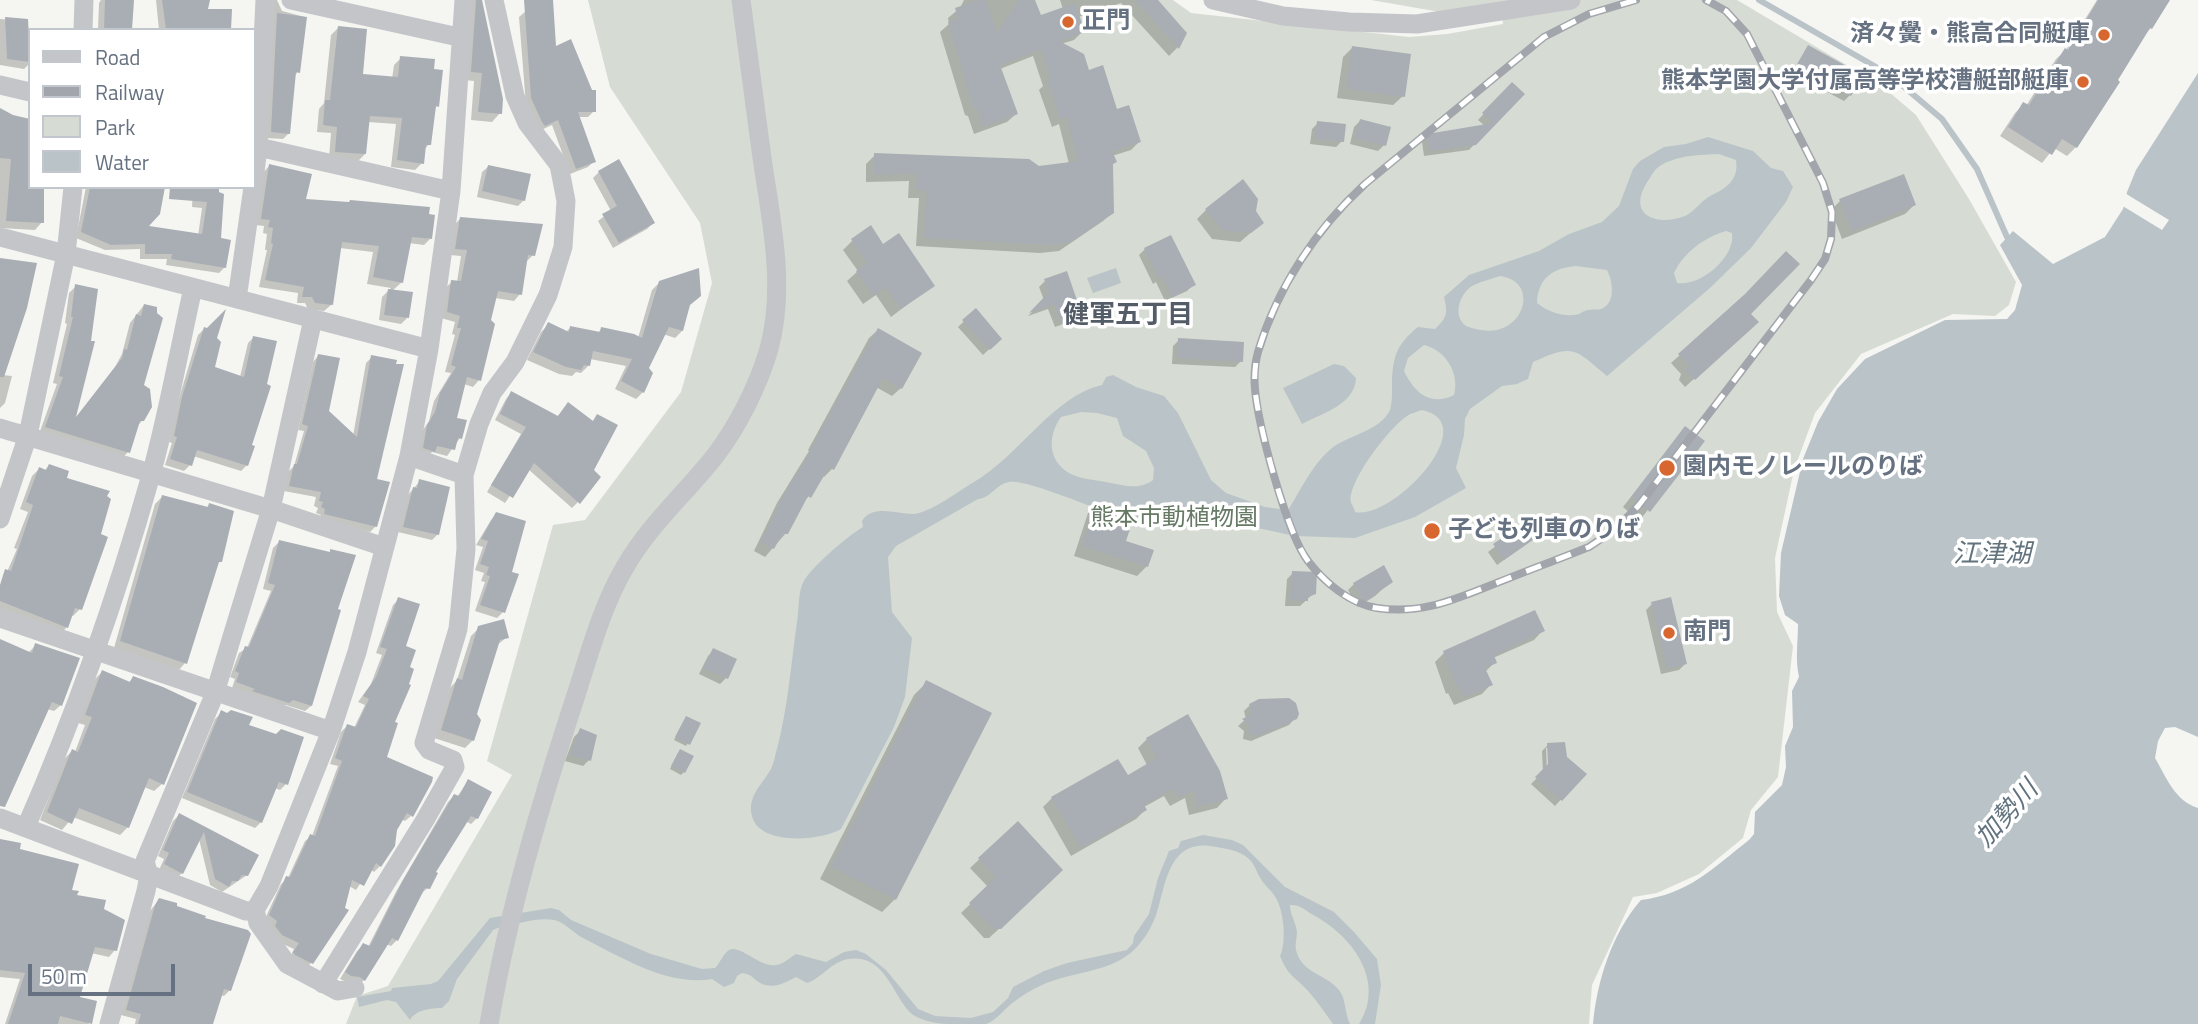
<!DOCTYPE html>
<meta charset="utf-8">
<style>
body{margin:0}
#map{position:relative;width:2198px;height:1024px;overflow:hidden;background:#f5f5f2;font-family:"Titillium Web",sans-serif}
canvas{display:block}
.legend{position:absolute;left:28px;top:28px;width:228px;height:161px;box-sizing:border-box;background:#fff;border:2px solid #c2c7cd;margin:0;padding:9px 12px;list-style:none;font-size:21px;color:#667281}
.legend li{display:flex;align-items:center;gap:14px;height:35px}
.legend b{width:35px;border:2px solid #c2c7cd}
.scale{position:absolute;left:28px;top:964px;width:147px;height:32px;box-sizing:border-box;border:4px solid #667281;border-top:0;padding-left:9px;font-size:21px;line-height:24px;white-space:nowrap;color:#667281;-webkit-text-stroke:5px #fff;paint-order:stroke}
</style>
<div id="map">
<canvas width="2198" height="1024"></canvas>
<ul class="legend">
<li><b style="height:9px;background:#c3c5c9"></b>Road</li>
<li><b style="height:9px;background:#a2a6ac"></b>Railway</li>
<li><b style="height:19px;background:#d6dcd3"></b>Park</li>
<li><b style="height:19px;background:#bac3c8"></b>Water</li>
</ul>
<div class="scale">50 m</div>
</div>
<script>
const ctx = document.querySelector('canvas').getContext('2d');
ctx.lineJoin = 'round';
function fillPath(path, color) { ctx.fillStyle = color; ctx.fill(path, 'evenodd'); }
function strokePath(path, color, width, dash) { ctx.strokeStyle = color; ctx.lineWidth = width; ctx.lineCap = dash ? 'butt' : 'round'; ctx.setLineDash(dash || []); ctx.stroke(path); }
function write(font, color, halo, rows, align = 'center') {
  ctx.font = font + ' "Titillium Web","Noto Sans JP",sans-serif'; ctx.lineWidth = 7; ctx.setLineDash([]); ctx.textBaseline = 'middle'; ctx.strokeStyle = halo; ctx.fillStyle = color; for (const [text, x, y, turn = 0] of rows) {
    ctx.save(); ctx.translate(x, y); ctx.rotate((+turn || 0) * Math.PI / 180); ctx.textAlign = isNaN(turn) ? turn : align; if (halo) ctx.strokeText(text, 0, 0); ctx.fillText(text, 0, 0); ctx.restore();
  }
}
fillPath(new Path2D(`
 M588 0H1173L1191 13 1409 37 1447 34 1503 24 1502 17H1469L1371 0H1737L1882 86 1916 115 1969 199 2016 282 2009 305 1995 316 1953 314 1861 354 1815 413 1794 470 1775 558 1777 612 1793 646 1778 777 1751 810 1743 838 1699 874 1657 893 1633 897 1592 985 1589 1024H346L357 996 388 986 512 775 487 761 553 525 585 520 681 392 712 283 700 223 610 87Z`), '#d6dcd3');
fillPath(new Path2D(`
 M2198 73V737L2175 727 2165 728 2158 741 2155 758C2166 777 2175 801 2198 808V1024H1593C1597 981 1612 933 1641 900 1689 894 1713 868 1749 840L1754 834 1755 812 1782 785 1786 767 1785 746 1793 727 1792 691 1799 677C1795 659 1798 643 1798 624L1785 615 1779 596 1781 553 1803 459 1818 422 1837 389 1865 359 1945 320 2007 319 2015 310 2022 285 2000 245 2013 231 2053 264 2105 237 2123 209 2127 192 2136 170Z
 M1708 137 1753 151 1771 168 1783 171 1793 187 1786 202 1751 248 1710 288 1607 376C1575 349 1574 343 1533 362L1528 379 1517 384 1502 386 1470 409 1465 419 1464 435 1456 468 1466 488 1415 517 1355 538 1295 536 1239 524 1233 528C1193 529 1155 526 1116 515 1094 509 1027 479 1009 482 996 484 991 498 978 499L896 546 888 557 892 612 912 638 905 697 894 727 841 829C821 841 759 846 752 816 747 796 762 785 771 769 774 763 775 755 777 749 788 707 791 664 797 622 799 611 798 596 802 585 807 570 849 535 863 527L862 521C873 504 897 514 913 514 928 514 959 491 974 482 1019 456 1053 396 1102 385L1106 377 1113 375 1136 387 1164 396 1178 413 1211 480 1226 493 1265 507 1288 510C1301 490 1313 463 1332 448 1350 434 1379 432 1390 410 1392 404 1392 395 1392 388 1392 360 1395 345 1418 327L1435 329C1447 318 1448 313 1444 297L1469 275 1539 251 1569 234 1602 222 1619 206 1633 169 1640 161 1664 147 1686 144ZM1719 154 1736 160C1739 180 1727 188 1710 196 1701 201 1694 212 1685 216 1652 228 1625 212 1650 178 1652 174 1656 168 1660 166 1676 155 1701 155 1719 154ZM1726 231 1732 233C1736 257 1700 287 1677 283L1674 273C1684 252 1705 237 1726 231ZM1576 266 1607 270C1613 281 1616 304 1601 309 1598 310 1592 309 1589 310 1585 310 1583 312 1579 314 1565 318 1548 312 1537 303 1538 278 1553 268 1576 266ZM1500 276C1541 281 1524 338 1481 330 1477 329 1470 328 1466 326 1451 315 1461 291 1474 285 1482 281 1492 279 1500 276ZM1424 345C1446 350 1460 374 1454 395 1430 407 1414 392 1404 371L1408 358ZM1422 410C1485 423 1392 521 1355 512 1355 510 1351 503 1351 502 1347 482 1390 427 1407 416 1411 413 1417 412 1422 410ZM1081 412 1097 413 1117 418 1123 436 1146 451 1154 468 1153 480C1138 491 1123 485 1106 482 1094 480 1080 479 1069 473 1047 460 1048 435 1061 417Z
 M1116 268 1121 283 1093 293 1087 278Z
 M1334 364 1344 366 1356 378C1355 405 1322 413 1302 424L1283 388Z
 M1203 835 1232 840 1243 845 1285 887 1334 912 1354 932 1377 959 1381 985 1375 1024H1359C1386 982 1353 937 1315 916 1306 911 1300 904 1290 905 1290 915 1296 922 1297 932 1297 939 1294 946 1297 953 1303 974 1330 975 1341 993 1346 1002 1345 1014 1350 1024H1333C1325 1013 1318 1002 1309 992 1295 976 1289 978 1280 956 1287 942 1284 908 1274 895 1270 889 1264 885 1261 879 1257 873 1255 865 1250 860 1241 850 1223 848 1210 846 1169 841 1166 883 1157 912 1153 925 1145 939 1135 949 1111 973 1073 971 1042 985 1033 989 1023 995 1015 1001 1006 1007 996 1021 986 1024 979 1024 967 1024 959 1024 946 1024 930 1024 917 1017 894 1006 889 952 848 959 831 962 822 978 807 983L796 977C785 983 771 991 757 981 751 976 750 974 742 973L737 976 734 983 724 987 712 979C668 987 619 956 581 937 573 932 564 922 554 920 538 917 517 924 500 927L493 930 457 979 449 1001 442 1008C431 1008 415 1010 410 1020L396 1002 387 1000 359 1007 357 997 391 991 392 988 431 984 438 981 490 918 551 908 559 910 571 920 651 954 702 969 715 968C720 963 723 954 729 950 740 944 760 968 776 965 784 964 789 958 796 954L826 962 844 952 856 950 866 954 886 970 918 1009 935 1016 971 1018 993 1012 1008 998 1013 987 1044 971 1067 963 1127 950 1133 943 1134 936 1149 914 1158 878 1169 851 1178 848 1181 841Z`), '#bac3c8');
fillPath(new Path2D(`
 M2123 192 2169 220 2162 230 2121 205Z`), '#f5f5f2');
fillPath(new Path2D(`
 M101 0H132L130 30H98L99 3Z
 M156 0H209L206 11 230 30H159Z
 M274 0H277L282 11 305 17 298 72 294 76 289 133 283 139 266 138Z
 M473 0H481L500 113 492 122 471 120 474 81 464 80Z
 M528 0H551L554 48 594 111 588 117H578L594 161 588 167 570 174 552 125 539 131 526 105 519 17 526 11Z
 M964 0H1033L1040 17 1063 9 1060 0H1156L1185 33 1177 48 1169 56 1121 3 1078 17 1083 31 1074 40 1061 44 1088 72 1139 142 1131 150 1112 156V212L1103 221 1059 251 1040 253 916 246 919 198H908L909 181 866 182V164L875 155 1038 168 1069 164 1059 124 1052 127 1039 90 1043 86 1033 56 1000 69 1016 114 1007 122 974 134 968 116 965 115 940 32 949 24 948 18 960 8Z
 M2097 0H2168L2151 28 2142 37 2076 147 2067 156 2054 148 2042 163 2000 136 2015 113 2024 104 2026 106 2056 59 2066 50Z
 M0 19 26 21 30 63 24 69 0 65Z
 M338 28 361 75 392 79 394 65 401 58 437 106 434 109 429 144 424 150 422 163 415 170 391 167 396 124 368 122 365 154 358 161 329 158 331 133 317 132 319 109 324 103 331 35Z
 M1808 47 1850 95 1844 101 1792 73Z
 M1352 48 1403 96 1393 105 1337 98 1343 57Z
 M1512 84 1522 94 1469 150 1424 156 1422 142 1428 136 1485 126 1478 120Z
 M0 110 42 222 35 230 0 228Z
 M1360 121 1384 145 1378 151 1350 144 1354 127Z
 M1318 123 1342 141 1336 147 1310 144 1312 129Z
 M269 166 304 201 430 239 424 245 409 243 402 282 392 291 407 318 401 324 379 320 382 297 391 288 367 284 373 252 340 248 331 305 324 311 308 309 305 303H297L298 293 259 287 267 250H265L267 234 263 233 264 226 255 225 263 173Z
 M489 166 524 200 518 206 477 197 482 172Z
 M599 172 653 223 647 229 613 248 598 221 611 211 593 178Z
 M86 187H163L146 227 198 236 202 208 192 207 193 187H217L219 240 225 267 219 273 166 265 167 259H140V249L105 250 76 238Z
 M1840 201 1914 205 1905 214 1842 239 1831 210Z
 M1206 210 1254 212 1262 223 1240 242 1212 239 1197 219Z
 M460 219 533 255 526 262 520 294 514 301 495 298 479 380 473 387 464 384 455 419 460 438 447 456 432 452 427 458 417 454 421 433 429 421 434 401 451 373 445 372 455 335 452 334 455 322 441 318 445 288 452 282H457L461 256 450 255 454 225Z
 M852 241 883 246 933 285 891 317 876 295 863 304 847 281 858 271 843 250Z
 M1145 249 1193 285 1187 291 1165 301 1156 282 1153 284 1139 255Z
 M0 260 2 375 12 376 5 403 0 408Z
 M1045 281 1080 314 1074 320 1055 327 1048 309 1028 316 1044 300 1039 287Z
 M660 282 688 306 682 331 675 338 663 334 647 368 643 392 636 399 615 389 626 366 590 359 588 366 581 373 576 372 572 376 559 374 527 360 541 332 549 324 566 332 571 327 598 333 601 329 638 338 652 290Z
 M76 286 74 421 115 367 122 354 130 323 144 305 143 420 136 427 128 452 121 459 39 434 57 384 53 383 67 324 65 323 69 293Z
 M975 311 1000 339 983 355 958 327Z
 M1749 314 1748 330 1685 387 1679 380 1681 374 1671 363 1680 355Z
 M204 329 215 339 213 369 240 377 248 343 254 337 250 447 247 465 241 471 193 456 190 465 184 471 165 465 172 443 169 442 177 405 198 335Z
 M878 330 901 388 892 396 876 387 832 469 824 477 822 476 809 496 801 504 786 533 765 557 754 551 777 503 809 451 808 450 869 338Z
 M1179 340 1241 361 1235 367 1172 364 1173 346Z
 M318 356 327 411 353 436 366 363 372 357 376 526 370 532 319 520 321 515 316 513 318 508 314 506 316 497 284 491 288 472 294 466 304 431 298 430 313 362Z
 M511 393 557 417 568 404 592 422 598 416 592 471 578 502 572 508 528 469 505 503 487 492 521 434 495 420 506 399Z
 M1685 428 1702 442 1639 521 1623 507Z
 M49 466 64 480 104 496 80 609 73 616 71 615 67 627 60 634 0 610V588L17 549 14 548 28 512 20 509 32 476 39 469 44 471Z
 M420 481 438 534 432 540 398 532 408 495Z
 M163 496 206 508 209 505 220 561 216 565 185 663 178 671 114 648 155 504Z
 M1097 504 1124 542 1147 566 1137 576 1074 556 1088 513Z
 M497 514 509 573 503 612 497 618 475 611 485 582 481 581 484 573 475 570 483 547 476 545 491 520Z
 M1522 526 1525 545 1497 565 1488 552Z
 M279 542 328 554 331 551 336 610 311 706 305 711 286 705 282 708 232 688 235 679 230 677 239 653 247 648 271 591 263 589 273 548Z
 M1293 573 1314 593 1300 606H1285L1287 579Z
 M1391 581 1375 596 1358 607 1348 590 1354 584Z
 M399 599 403 648 392 723 384 758 411 816 405 821 401 819 380 866 374 872 370 869 356 890 349 886 312 962 306 968 289 959 294 949 276 941 264 921 281 884 288 878 305 841 312 836 338 766 330 764 341 732 347 726 354 728 365 705 358 702 371 684 382 655 376 653 393 605Z
 M1652 604 1685 664 1679 670 1661 674 1646 610Z
 M479 628 507 637 496 646 475 715 473 740 465 748 434 738 450 688 457 680 471 636Z
 M1543 630 1534 640 1493 658 1495 662 1485 672 1491 684 1482 694 1454 705 1448 693 1446 694 1435 662 1444 653Z
 M0 637V641L28 653 36 645 61 705 54 711 47 709 0 804Z
 M714 650 726 678 720 684 699 674 708 656Z
 M102 672 128 683 133 678 162 784 154 791 144 787 128 827 120 835 73 817 62 830 40 820 64 759 72 751 75 752 85 725 78 723 94 680Z
 M927 682 895 899 882 912 820 879 914 695Z
 M1250 705 1295 718 1289 725 1251 741 1243 739 1244 731 1238 726 1246 719 1244 711Z
 M221 713 247 726 286 784 280 790 275 788 261 822 255 828 182 798 215 719Z
 M684 721 688 743 686 746 674 740Z
 M580 731 589 760 583 766 565 761 574 737Z
 M1147 739 1226 798 1217 808 1189 815 1185 798 1170 806 1164 796 1144 807 1145 810 1136 819 1071 856 1043 807 1052 798 1127 777 1147 765 1138 748Z
 M1548 745 1584 774 1555 806 1531 784 1543 772 1542 751ZM1546 748H1549L1550 773H1547Z
 M678 753 684 772 681 775 670 769Z
 M468 781 477 818 471 824 465 821 434 873 428 888 420 894 397 940 391 946 386 944 364 980 358 986 340 979 357 951 364 945 368 947 397 890 448 802 454 796 457 797Z
 M179 815 257 855 247 875 222 892 210 885 199 839 182 873 176 879 159 870 164 859 158 856 173 821Z
 M1017 824 1052 880 989 938H984L961 913 988 887 970 868Z
 M0 841 18 850 75 896 102 910 115 950 109 957 91 953 78 998 89 1024H5L20 979 0 977Z
 M159 900 230 990 224 996 220 995 207 1024H135L136 1019 121 1015 149 912Z`), '#0003');
strokePath(new Path2D(`
 M1759 0 1890 75 1942 119 1977 169 2007 237 2012 243`), '#bac3c8', 6);
fillPath(new Path2D(`
 M105 0H134L132 30H104Z
 M162 0H210L208 9H232L231 30 166 29Z
 M476 0H482L503 99 502 114 478 112 482 73 471 72Z
 M524 0H553L556 46 571 39 592 90H596V112H578L596 162 576 169 558 120 545 126 542 122 531 98Z
 M978 0H986L997 33 1019 0H1035L1041 15 1075 3 1085 32 1059 41 1084 54 1089 70 1103 65 1117 109 1129 105 1141 142 1112 151 1117 162 1113 164 1114 213 1069 243 1049 245 924 238 927 191 916 190 917 173 874 175V153L1029 159 1039 166 1078 161 1067 117 1060 119 1047 80 1051 78 1041 49 1000 65 1018 114 983 127 976 108 973 107 948 22 958 19 955 8Z
 M1135 0H1158L1187 33 1179 49Z
 M2098 0H2170L2152 29 2150 28 2118 80 2120 82 2077 148 2062 139 2052 155 2008 127 2023 102 2029 105 2065 48 2068 50Z
 M277 13 307 17 300 73 296 72 290 134 271 132Z
 M5 17 28 19 30 62 7 59Z
 M338 26 367 29 363 74 398 77 400 56 435 59 434 69 443 70 439 107 436 106 431 145H426L424 164 397 160 402 118 370 116 366 154 335 152 337 127 323 125 325 100H330Z
 M1808 45 1863 75 1851 96 1796 66Z
 M1352 46 1411 54 1405 97 1346 89Z
 M1512 82 1525 94 1476 145 1429 151 1427 134 1493 123 1482 113Z
 M0 108 13 115 30 119V187H44V223L6 221 11 159 0 158Z
 M1360 119 1391 127 1386 146 1355 138Z
 M1317 121 1346 124 1344 142 1315 139Z
 M619 159 655 223 619 243 602 214 617 206 598 171Z
 M269 164 312 174 306 199 349 202 350 200 430 207 429 214 435 215 432 239 412 237 403 283 373 277 379 246 342 242 333 305 315 303 312 297H302L304 287 265 280 273 244 271 243 273 228 268 227 270 220 261 219Z
 M488 165 531 174 525 201 482 191Z
 M1904 174 1916 205 1852 231 1839 199Z
 M1243 179 1258 199 1256 211 1264 223 1251 233 1222 230 1205 209Z
 M90 187H165L160 214 149 226 202 234 207 202 169 199 170 187H219V192L224 194 221 238 231 240 226 268 171 259 172 254H145V244L111 245 81 232Z
 M460 217 543 224 535 256 528 255 522 295 498 291 491 320 495 324 481 381 467 377 457 418 467 420 462 439 458 438 455 450 437 446 435 452 423 448 427 425 435 412 440 393 456 367 451 365 461 328H457L460 316 447 312 451 280 461 281 467 250 455 249Z
 M871 225 883 244 899 233 935 286 901 309 886 287 873 296 856 271 867 263 851 239Z
 M1171 235 1196 285 1172 297 1163 277 1159 279 1144 248Z
 M1786 251 1800 264 1751 314 1759 322 1695 380 1686 371 1689 365 1678 354 1745 294Z
 M0 258 37 263 27 308 4 377H0Z
 M699 268 701 296 690 305 683 331 669 327 649 368 653 373 644 393 621 381 632 359 593 351 590 366 584 365 581 370 566 367 533 352 548 322 569 332 570 326 600 332 601 327 634 334 642 338 659 281Z
 M1067 271 1082 315 1061 322 1054 304 1029 313 1049 292 1044 279Z
 M75 284 98 289 91 341H95L76 417 122 358 124 349 127 350 136 314 141 316 144 304 157 307V313L163 318 144 385 150 389 152 407 144 421H140L130 453 45 427 63 377 59 376 73 317H71Z
 M388 289 413 292 409 318 384 315Z
 M976 308 1002 339 990 350 962 320Z
 M226 309 217 338 221 342 215 367 244 377 253 336 277 341 267 384 271 386 252 445 255 446 248 466 197 450 192 466 170 459 177 437 174 436 182 397 204 327 207 328Z
 M878 328 922 353 902 389 883 378 834 470 829 467 811 498 808 496 788 534H782L774 549 761 542 785 493 816 442 815 441Z
 M1178 338 1244 342 1243 362 1177 358Z
 M318 354 340 358 329 411 357 437 371 355 397 360 396 364H404L377 479 390 482 377 527 324 514 325 509 321 507 323 502 319 501 321 492 289 486 294 464H297L308 426 302 424Z
 M511 391 558 416 568 402 593 421 597 414 618 425 594 470 601 477 580 504 534 463 513 498 491 485 526 427 500 414Z
 M1685 426 1705 441 1650 512 1631 497Z
 M49 464 69 471 67 478 110 491 107 496 111 499 101 534 108 537 82 610 75 608 68 628 0 601V585L5 569 11 571 33 505 26 502 39 467 46 470Z
 M419 479 450 487 439 535 403 527 413 487 417 488Z
 M162 495 208 507 209 503 234 511 222 562H219L187 664 120 641Z
 M1097 502 1135 514 1126 541 1154 550 1148 567 1082 546Z
 M496 512 526 521 512 572 519 574 505 613 480 605 490 576 486 575 489 567 480 564 488 541 481 539Z
 M1523 524 1533 540 1504 560 1493 544Z
 M279 540 330 552V549L356 555 338 609 341 610 312 706 293 700 289 703 261 694 252 691 255 689 236 682 239 673 235 671 245 646 249 647 275 585 268 583Z
 M1384 565 1393 582 1364 602 1353 583Z
 M1292 571 1317 572 1316 594 1308 597V601L1290 600Z
 M398 597 420 604 406 646 416 650 410 667 414 669 409 684 411 685 395 722 398 723 387 757 433 777 432 782 413 817 407 813 397 830 395 846 381 867 376 863 364 886 352 880 345 908 349 910 313 964 295 955 293 952 299 943 282 935 275 926 277 921 269 915 286 876 290 877 310 834 315 836 342 761 335 758 347 724 356 727 369 699 363 696 376 677 387 649 380 647Z
 M1671 597 1687 664 1667 669 1651 602Z
 M1535 610 1545 631 1494 655 1497 663 1485 668 1493 685 1464 697 1458 685 1456 686 1443 651Z
 M504 619 509 638 500 640 477 714 481 720 474 741 441 730 457 678 462 680 478 626Z
 M0 639 32 653 35 643 80 658 62 706 52 702 5 807 0 806Z
 M713 648 737 659 728 679 703 668Z
 M102 670 130 682 133 676 163 687 197 703 164 785 149 778 129 828 79 808 72 824 47 812 72 749 78 752 92 717 85 715Z
 M926 680 992 713 896 900 831 867Z
 M1289 698 1296 703 1299 714 1297 719 1258 736 1248 733 1249 725 1242 719 1252 714 1249 704 1259 699Z
 M221 710 227 713 231 710 253 717 249 725 276 734 281 729 304 737 288 785 279 782 262 823 187 792Z
 M1188 714 1220 771 1228 799 1198 807 1194 790 1179 798 1173 788 1144 805 1147 810 1081 848 1051 797 1118 759 1128 775 1157 758 1146 738Z
 M686 716 701 723 690 745 675 737Z
 M580 728 597 735 591 761 570 755Z
 M1565 742 1567 757 1587 774 1562 801 1535 777 1548 764 1547 743Z
 M680 749 694 756 685 773 671 766Z
 M468 779 492 792 478 819 471 816 436 872 438 873 430 889 425 888 398 941 392 938 365 981 360 977 351 976 345 972 363 943 370 946 402 882 454 794 459 796Z
 M179 813 259 855 248 876 242 875 238 881H232L229 887 215 879 204 832 183 874 164 864 169 853 163 850Z
 M1018 821 1063 870 1001 929H993L969 903 996 877 978 858Z
 M0 839 21 843 20 849 79 864 72 890 79 891 77 895 106 900 104 909 125 920 117 951 95 947 80 997 97 1001 92 1024 60 1016 58 1024H8L25 973 0 970Z
 M159 898 177 903V906L206 916 205 918 248 930 251 934 231 991 224 989 213 1024H138L141 1014 126 1010 155 905Z`), '#a8aeb4');
strokePath(new Path2D(`
 M291 0 463 38
 M1213 0 1283 16 1349 22 1417 24 1571 0
 M83 30 84 0
 M0 85 30 92
 M254 146 451 191
 M254 180 258 147 265 0
 M0 237 429 349
 M237 299 253 187
 M0 428 271 509 384 547
 M409 456 464 475
 M0 519 28 435 66 254 73 187
 M0 618 331 731
 M0 818 246 911 255 910 269 886 331 731 357 652 409 456 429 349 451 191 464 0
 M26 827C76 713 117 596 151 475 168 414 179 350 193 288
 M255 910 258 923 287 964 338 991 355 988
 M323 984 425 820 455 767 453 760 429 750 424 743 458 629 466 549 464 475 479 424 492 393 515 362 548 295 563 247 566 201 559 165 527 123 515 96 494 0
 M109 1024 146 891 149 875 145 861 215 693 234 630 271 509 313 319
 M489 1024C508 913 541 802 576 695 590 652 602 606 625 567 649 525 685 494 715 456 738 426 758 386 769 349 786 286 771 220 762 158 755 105 748 53 741 0`), '#c3c5c9', 19);
const rail = new Path2D(`
 M1636 0 1589 14 1544 37 1365 184C1316 229 1277 288 1258 352 1255 363 1254 378 1255 389 1258 425 1287 534 1308 561 1324 582 1350 604 1377 608 1424 615 1457 598 1499 582 1529 570 1559 559 1589 547 1608 535 1624 522 1639 505L1811 280 1825 259 1831 239 1832 212 1823 183 1747 34 1726 11 1706 0`);
strokePath(rail, '#a2a6ac', 8);
strokePath(rail, '#fff', 5, [16]);
for (const [x, y, r, color] of [
 [1068,22,7,"#d8672f"],
 [2104,35,7,"#d8672f"],
 [2083,82,7,"#d8672f"],
 [1667,468,9,"#d8672f"],
 [1432,531,9,"#d8672f"],
 [1669,633,7,"#d8672f"]
]) { const dot = new Path2D(); dot.arc(x, y, r, 0, 2 * Math.PI); ctx.fillStyle = color; ctx.fill(dot); strokePath(dot, '#fff', 2.5); }
write('bold 24px', '#667281', '#fff', [
 ["正門",1082,22],
 ["済々黌・熊高合同艇庫",2090,35,"right"],
 ["熊本学園大学付属高等学校漕艇部艇庫",2069,82,"right"],
 ["園内モノレールのりば",1683,468],
 ["子ども列車のりば",1448,531],
 ["南門",1683,633]
], 'left');
write('24px', '#667964', '#fff', [
 ["熊本市動植物園",1174,519]
]);
write('bold 26px', '#535c67', '#fff', [
 ["健軍五丁目",1128,317]
]);
write('italic 26px', '#62737e', '#fff', [
 ["江津湖",1992,556],
 ["加勢川",2008,815,-48]
]);
</script>
